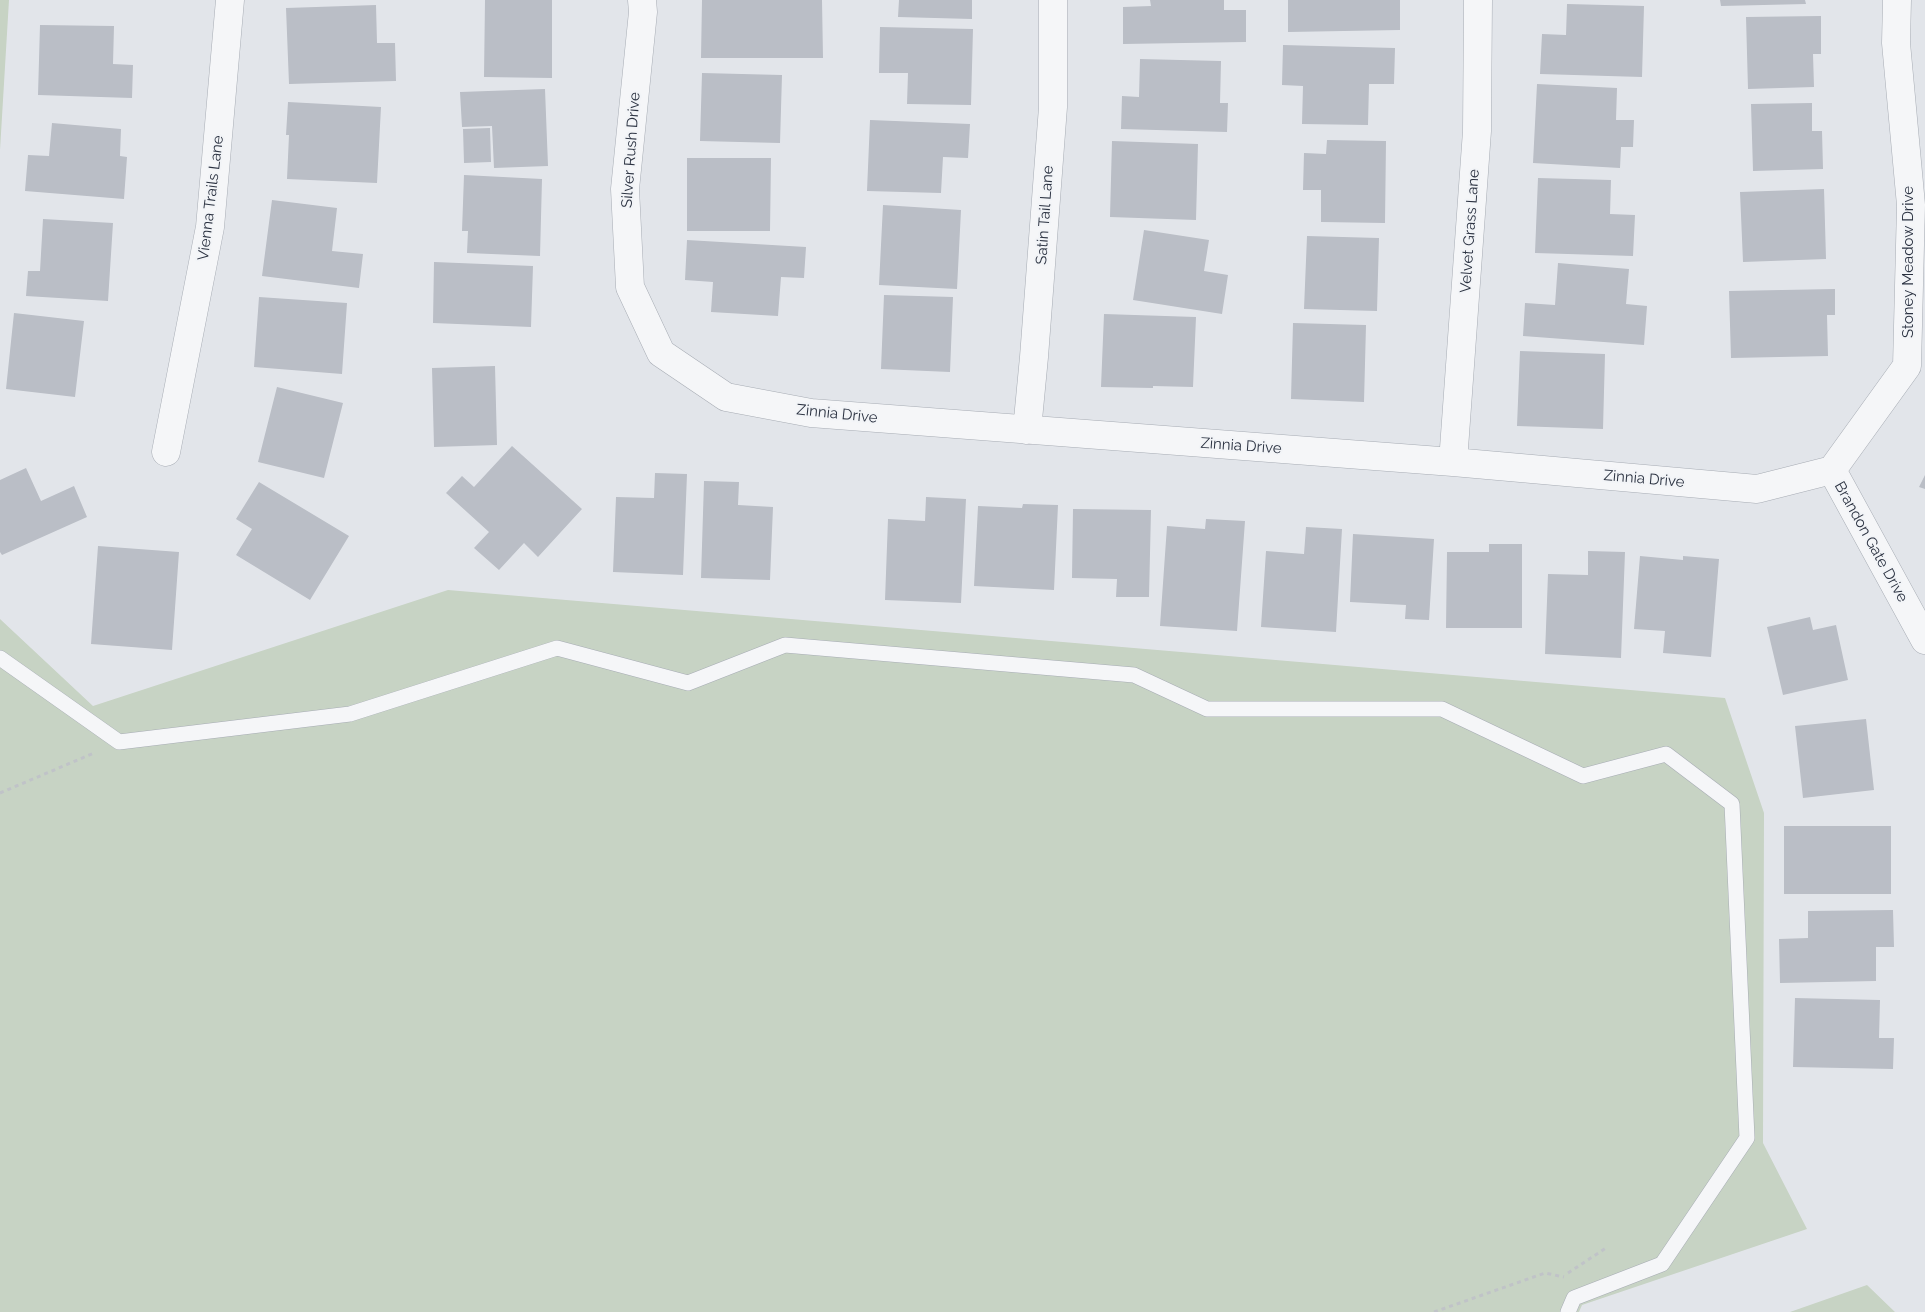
<!DOCTYPE html>
<style>
body{margin:0}
canvas{display:block;background:#e2e5ea}
</style>
<canvas width="1925" height="1312"></canvas>
<script>
const ctx = document.querySelector('canvas').getContext('2d');
ctx.lineJoin = 'round';
function fillPath(path, color) { ctx.fillStyle = color; ctx.fill(path, 'evenodd'); }
function strokePath(path, color, width, dash) { ctx.strokeStyle = color; ctx.lineWidth = width; ctx.lineCap = dash ? 'butt' : 'round'; ctx.setLineDash(dash || []); ctx.stroke(path); }
function write(font, color, halo, rows, align = 'center') {
  ctx.font = font + ' Raleway,sans-serif'; ctx.lineWidth = 4; ctx.setLineDash([]); ctx.textBaseline = 'middle'; ctx.strokeStyle = halo; ctx.fillStyle = color; for (const [text, x, y, turn = 0] of rows) {
    ctx.save(); ctx.translate(x, y); ctx.rotate((+turn || 0) * Math.PI / 180); ctx.textAlign = isNaN(turn) ? turn : align; if (halo) ctx.strokeText(text, 0, 0); ctx.fillText(text, 0, 0); ctx.restore();
  }
}
fillPath(new Path2D(`
 M0 0H9L0 150Z
 M448 590 1725 698 1764 813 1763 1143 1807 1229 1582 1305 1579 1312H0V619L93 706Z
 M1867 1285 1895 1312H1790Z`), '#c7d3c4');
fillPath(new Path2D(`
 M485 0H552V78L484 77Z
 M702 0H822L823 58H701Z
 M899 0H972V19L898 17Z
 M1150 0H1224V10H1246V42L1123 44V7L1151 6Z
 M1288 0H1400V30L1288 32Z
 M1720 0H1805L1806 4 1721 6Z
 M1567 4 1644 6 1642 77 1540 74 1542 34 1566 35Z
 M376 5 377 43H395L396 81 289 84 286 8Z
 M1821 16V54H1813L1814 87 1748 89 1746 17Z
 M40 25 114 26 113 64 133 65 132 98 38 95Z
 M880 27 973 29 971 105 907 104 908 73H879Z
 M1283 45 1395 48 1394 84H1369L1368 125 1302 124 1303 86 1282 85Z
 M1140 59 1221 61 1220 103H1228L1227 132 1121 129 1122 96 1139 97Z
 M702 73 782 75 780 143 700 141Z
 M1537 84 1617 88 1616 120H1634L1633 147H1621L1620 168 1533 163Z
 M545 89 548 166 494 168 492 126 462 127 460 92Z
 M288 102 381 107 377 183 287 179 289 135H286Z
 M1812 103V131H1822L1823 169 1753 171 1751 104Z
 M870 120 970 124 968 158 943 157 941 193 867 191Z
 M52 123 121 129 120 156 127 157 124 199 25 191 28 155 49 156Z
 M490 128 491 162 464 163 463 129Z
 M1327 140 1386 141 1385 223 1321 222V190H1303L1304 153 1326 154Z
 M1112 141 1198 144 1196 220 1110 217Z
 M687 158H771L770 231H687Z
 M464 175 542 179 540 256 467 253 468 231H462Z
 M1538 178 1611 180 1610 214 1635 215 1633 256 1535 253Z
 M1824 189 1826 259 1743 262 1740 192Z
 M272 200 337 208 332 251 363 254 359 288 262 276Z
 M883 205 961 210 957 289 879 285Z
 M43 219 113 223 108 301 26 296 28 271H40Z
 M1144 230 1209 240 1204 271 1228 275 1222 314 1133 300Z
 M1307 236 1379 238 1377 311 1304 309Z
 M687 240 806 247 804 278 781 277 778 316 711 312 713 282 685 280Z
 M434 262 533 266 531 327 433 323Z
 M1558 263 1629 269 1626 304 1647 306 1644 345 1523 336 1525 303 1555 305Z
 M1835 289V315H1827L1828 356 1731 358 1729 291Z
 M884 295 953 297 950 372 881 369Z
 M259 297 347 303 342 374 254 367Z
 M14 313 84 321 75 397 6 389Z
 M1104 314 1196 317 1193 387 1153 386V388L1101 387Z
 M1293 323 1366 325 1364 402 1291 399Z
 M1520 351 1605 354 1603 429 1517 426Z
 M495 366 497 445 434 447 432 368Z
 M277 387 343 403 324 478 258 462Z
 M512 446 582 509 538 557 524 543 499 570 474 548 489 532 446 493 462 476 474 487Z
 M26 468 41 501 74 486 87 517 2 555 0 552V480Z
 M655 473 687 474 683 575 613 572 616 497 654 498Z
 M1925 475V489L1919 487Z
 M704 481 739 482 738 505 773 507 770 580 701 578Z
 M259 482 349 536 310 600 236 555 252 529 236 519Z
 M926 497 966 499 961 603 885 600 888 519 925 521Z
 M1023 504 1058 505 1054 590 974 586 978 506 1022 508Z
 M1073 509 1151 510 1149 597H1116L1117 579 1072 578Z
 M1206 519 1245 521 1237 631 1160 626 1167 526 1205 529Z
 M1306 527 1342 529 1336 632 1261 627 1266 551 1304 554Z
 M1353 534 1434 539 1429 620 1405 619 1406 605 1350 602Z
 M1489 544H1522V628H1446L1447 552H1489Z
 M98 546 179 552 172 650 91 644Z
 M1588 551 1625 552 1621 658 1545 654 1548 574 1588 575Z
 M1640 556 1683 560V556L1719 559 1711 657 1663 653 1665 631 1634 629Z
 M1810 617 1813 630 1836 625 1848 680 1783 695 1767 627Z
 M1866 719 1874 790 1803 798 1795 726Z
 M1784 826H1891V894H1784Z
 M1893 910 1894 947H1876V981L1780 983 1779 939 1808 938V911Z
 M1795 998 1880 1000 1879 1038H1894L1893 1069 1793 1067Z`), '#babec6');
const service = new Path2D(`
 M0 658 119 742 350 714 557 648 688 683 785 645 1134 675 1207 709H1442L1583 776 1666 754 1732 804 1747 1138 1662 1264 1574 1298 1568 1312`);
const minor = new Path2D(`
 M642 0 643 12 625 189 630 287 661 353 726 397 811 413 1453 462 1757 489 1832 470
 M1027 430 1034 357 1053 107V0
 M166 452 210 227 230 0
 M1453 462 1477 131 1478 0
 M1832 470 1907 366 1911 205 1896 43 1897 0
 M1832 470 1925 640`);
strokePath(service, '#a7acb4', 16);
strokePath(minor, '#a7acb4', 29);
strokePath(new Path2D(`
 M0 793 94 753
 M1568 1273 1606 1248
 M1434 1312 1545 1273 1564 1277`), '#c0c3c8', 3, [4, 4]);
strokePath(service, '#f5f6f8', 15);
strokePath(minor, '#f5f6f8', 28);
write('15px', '#2b3241', '#f2f4f7', [
 ["Silver Rush Drive",631,150,-86],
 ["Vienna Trails Lane",211,198,-83],
 ["Satin Tail Lane",1045,215,-86],
 ["Velvet Grass Lane",1470,231,-86],
 ["Stoney Meadow Drive",1908,262,-90],
 ["Zinnia Drive",837,414,6],
 ["Zinnia Drive",1241,446,4],
 ["Zinnia Drive",1644,479,5],
 ["Brandon Gate Drive",1871,542,61]
]);
</script>
